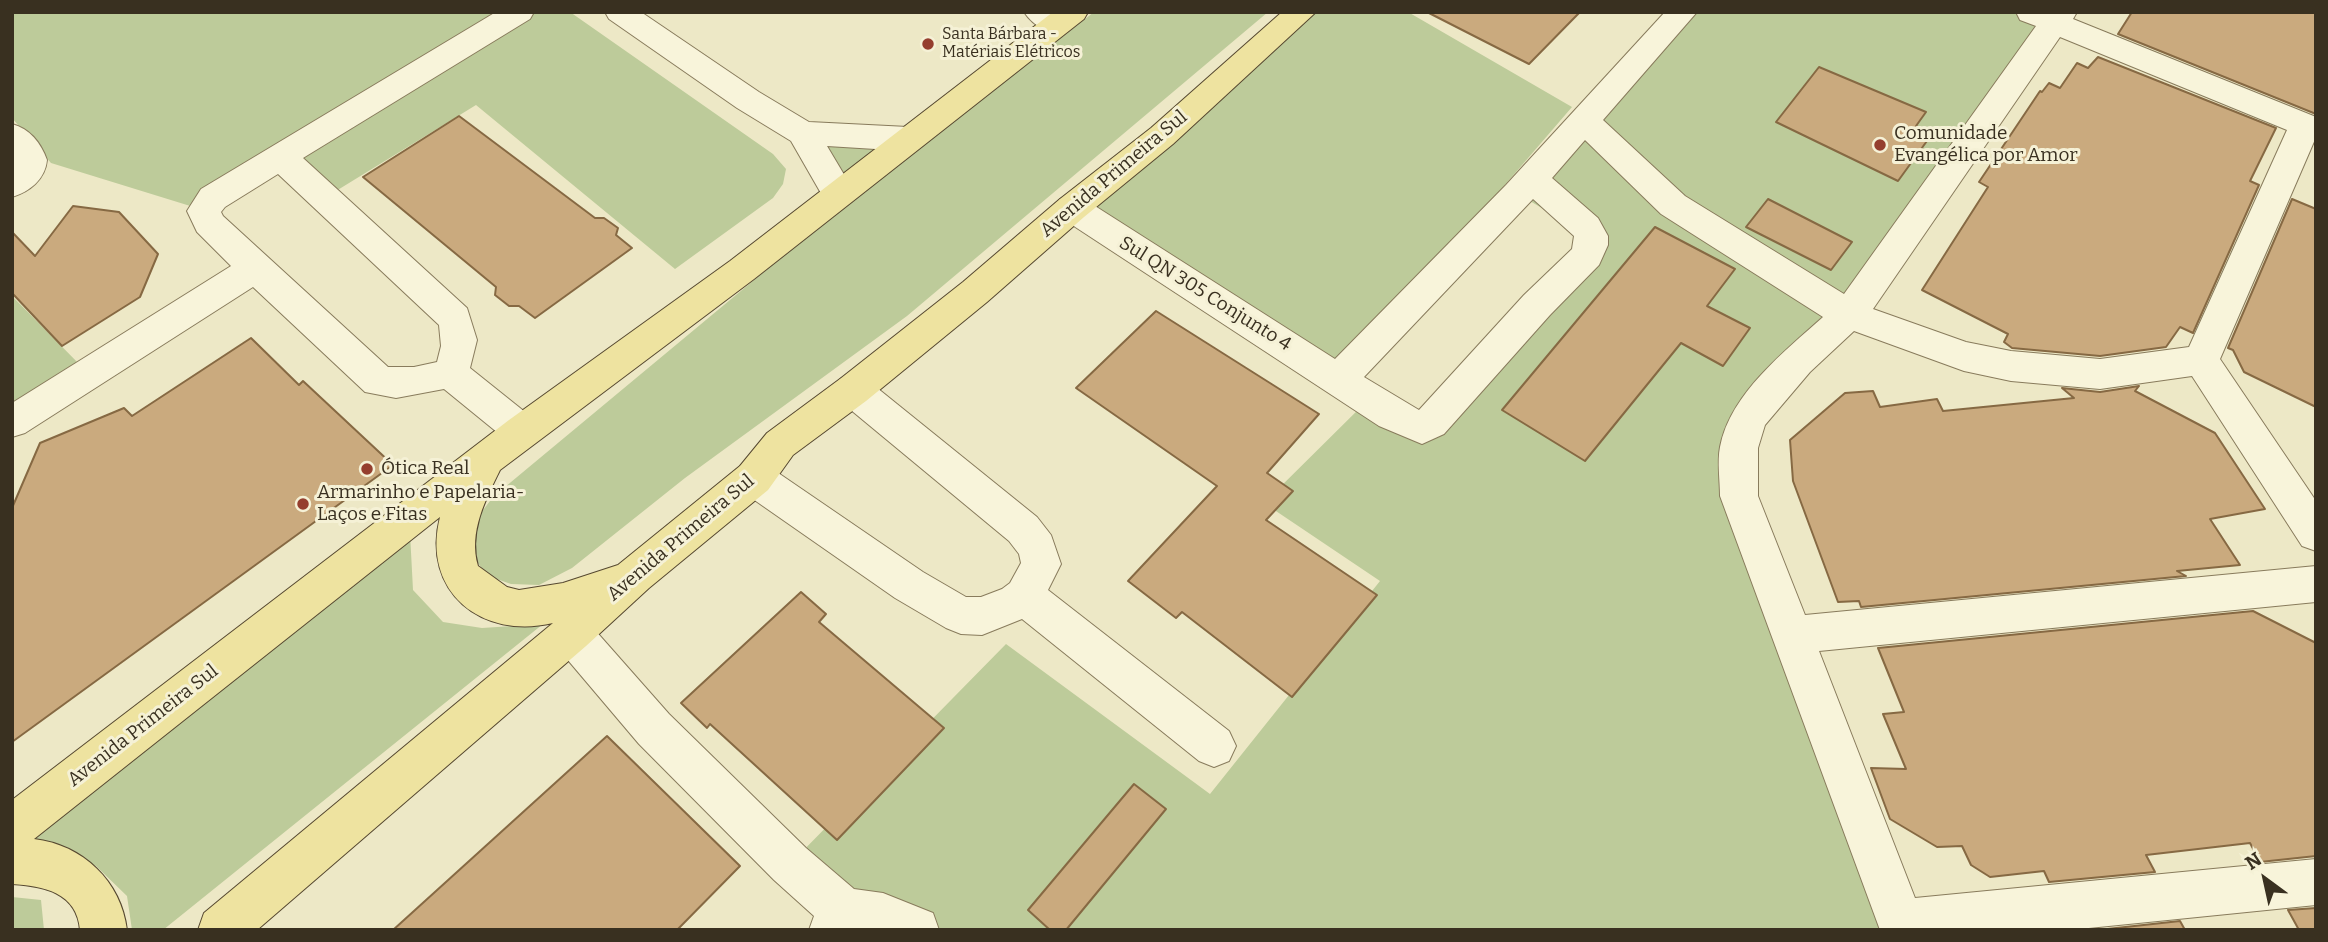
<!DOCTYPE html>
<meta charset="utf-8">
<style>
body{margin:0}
#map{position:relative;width:2328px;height:942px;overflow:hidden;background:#ede8c6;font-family:Bitter,serif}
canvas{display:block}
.frame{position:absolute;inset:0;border:14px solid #393020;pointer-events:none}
.north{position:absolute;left:2230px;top:844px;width:70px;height:70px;-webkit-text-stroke:5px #f5f1d6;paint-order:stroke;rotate:327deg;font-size:19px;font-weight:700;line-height:28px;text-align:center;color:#393020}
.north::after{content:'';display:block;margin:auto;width:24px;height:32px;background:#393020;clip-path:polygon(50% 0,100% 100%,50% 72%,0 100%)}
</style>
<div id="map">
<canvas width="2328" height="942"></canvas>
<div class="frame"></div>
<div class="north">N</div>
</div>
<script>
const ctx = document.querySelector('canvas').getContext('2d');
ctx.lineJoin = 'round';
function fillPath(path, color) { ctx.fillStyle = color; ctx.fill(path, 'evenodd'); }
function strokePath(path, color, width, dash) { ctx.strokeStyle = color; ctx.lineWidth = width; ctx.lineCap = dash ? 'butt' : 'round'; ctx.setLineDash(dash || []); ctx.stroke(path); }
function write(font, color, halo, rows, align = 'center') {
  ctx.font = font + ' Bitter,serif'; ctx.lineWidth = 6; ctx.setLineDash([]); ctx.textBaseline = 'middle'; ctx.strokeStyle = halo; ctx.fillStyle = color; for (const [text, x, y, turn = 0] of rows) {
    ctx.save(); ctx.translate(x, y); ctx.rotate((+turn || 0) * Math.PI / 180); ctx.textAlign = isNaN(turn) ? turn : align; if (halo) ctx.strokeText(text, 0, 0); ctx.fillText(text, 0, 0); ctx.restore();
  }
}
fillPath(new Path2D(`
 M12 12H519L200 209 51 163 12 118Z
 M532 12H570L773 154 786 169 783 184 773 198 675 269 476 105 336 191 292 155Z
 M1094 12H1268L907 316 685 478 572 568 539 585 511 584 488 576 470 553 474 522 493 497 819 226Z
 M1312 12H1408L1572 107 1343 373 1080 200Z
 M1682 12H2062L1849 315 1748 418 1739 496 1904 930H855L790 864 1006 644 1210 794 1380 581 1264 503 1372 396 1417 420 1586 234 1518 194Z
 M808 132 889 138 833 182Z
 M12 296 84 369 12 414Z
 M410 533 413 590 443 622 482 628 543 624 163 930H132L127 896 96 866 57 845 20 841Z
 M12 897 41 900 44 930H12Z`), '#bdcb9a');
const building = new Path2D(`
 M1427 12H1580L1529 64Z
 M2132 12H2316V114L2118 34Z
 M2098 57 2276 128 2250 181 2259 185 2193 333 2180 327 2166 347 2100 356 2012 348 2004 342 2008 334 1922 290 1988 187 1979 182 2040 91 2042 92 2049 83 2060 88 2077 63 2088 68Z
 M1819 67 1926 112 1916 126 1932 134 1898 181 1776 122Z
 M459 116 595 218H604L618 228 616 235 632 248 535 318 519 306H509L495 295 496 287 363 177Z
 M1768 199 1852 242 1831 270 1746 227Z
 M2292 199 2316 209V407L2244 372 2233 350 2228 348Z
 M73 206 119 212 158 254 140 297 62 346 12 293V232L35 256Z
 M1655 227 1735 269 1707 306 1750 328 1723 366 1681 343 1585 461 1502 410Z
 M1156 311 1319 414 1267 473 1293 491 1266 520 1377 595 1292 697 1182 612 1176 618 1128 581 1217 486 1076 388Z
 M251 338 299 385 303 381 393 465 12 742V508L40 443 124 408 132 416Z
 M2139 386 2135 391 2215 433 2265 509 2210 519 2240 565 2177 571 2186 576 1861 607 1859 601 1838 602 1793 481 1790 440 1845 393 1873 391 1880 407 1937 399 1943 411 2074 398 2062 388 2100 392Z
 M801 592 826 614 819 622 944 728 837 840 710 724 707 728 681 703Z
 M2253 611 2316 643V856L2260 862 2250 843 2146 855 2155 872 2049 882 2044 871 1990 877 1971 865 1962 846 1937 847 1890 819 1871 768 1906 769 1883 714 1904 712 1878 648Z
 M607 736 740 866 677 930H393Z
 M1134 784 1166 809 1066 930H1050L1028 910Z
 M2316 908V930H2299L2288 910Z
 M2180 921 2185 930H2098Z`);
fillPath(building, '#caaa7e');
strokePath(building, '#866943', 2);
const minor = new Path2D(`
 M496 12H534L530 19 303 158 467 308 477 340 470 368 535 420 541 431 535 442 522 447 509 442 444 389 396 398 365 392 253 287 25 433 12 437V403L231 266 197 232 187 211 201 189ZM278 174 439 325 441 346 437 362 414 367H388L223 216 221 212 225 207Z
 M605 12H641L759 92 809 122 908 127 919 131 924 139 919 147 908 151 827 146 855 193 850 202 838 205 826 202 791 141 737 108 609 19Z
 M1024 12H1061L1072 24 1068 31C1051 36 1034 27 1024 12Z
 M1665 12H1697L1603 120 1685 196 1844 294 2036 26 2020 20 2016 12H2077L2073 19 2316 117V137L2220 359 2316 501V551L2302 546 2192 376 2100 389 2011 381 1964 371 1854 331 1810 372 1765 425 1758 448V496L1805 615 2316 566V602L1819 651 1915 898 2316 859V905L2069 930H1880L1720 496C1720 480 1717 462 1720 447 1730 394 1785 351 1823 317L1661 214 1585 140 1552 178 1598 218 1608 236V245L1599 265 1550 315 1444 434 1422 444 1379 426 1060 217 1055 208 1060 199 1072 196 1084 199 1335 359 1506 185ZM2060 37 2287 130 2189 347 2100 359 2011 351 1966 342 1873 309ZM1533 199 1574 236 1572 249 1524 295 1419 410 1364 377Z
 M12 124C30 129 41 143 47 160 45 180 29 192 12 197Z
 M853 375 866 379 1037 517 1051 535 1061 564 1048 590 1229 731 1236 746 1229 761 1214 767 1199 761 1022 619 982 635 961 634 946 628 895 598 740 490 735 478 740 466 754 462 768 466 923 572 966 597H981L1002 589 1010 583 1021 563 1019 554 1009 541 840 401 834 390 840 379Z
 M571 614 586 620 669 714 806 848 854 889 883 893 933 913 939 930H809L814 916 774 880 639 744 556 646 550 633 556 620Z`);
const major = new Path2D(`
 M1053 12H1088L1084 19 754 279 500 470C486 499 468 532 478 566L507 587 519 590 563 583 618 565 740 466 767 433 840 379 963 282 1060 199 1151 128 1282 12H1316L1173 144 1084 217 987 302 866 401 793 455 768 490 649 588 586 646 257 930H198L204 913 553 623C482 640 421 592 440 517L34 839C83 845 121 881 127 930H80C77 892 43 886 12 884V800L509 420 730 261Z`);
strokePath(minor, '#887b5c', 2);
strokePath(major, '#564830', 2);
fillPath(minor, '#f8f4da');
fillPath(major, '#eee3a0');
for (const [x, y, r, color] of [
 [928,44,7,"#953e2e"],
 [1880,145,7,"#953e2e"],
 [367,469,7,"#953e2e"],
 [303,504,7,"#953e2e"]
]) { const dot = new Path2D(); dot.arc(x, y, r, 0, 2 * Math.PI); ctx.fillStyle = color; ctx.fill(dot); strokePath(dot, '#f5f1d6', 2.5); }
write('16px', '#393020', '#f5f1d6', [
 ["Santa Bárbara -",942,35],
 ["Matériais Elétricos",942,53]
], 'left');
write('19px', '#393020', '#f5f1d6', [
 ["Comunidade",1894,134],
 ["Evangélica por Amor",1894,156],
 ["Ótica Real",381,469],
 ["Armarinho e Papelaria-",317,493],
 ["Laços e Fitas",317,515]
], 'left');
write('19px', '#393020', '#f5f1d6', [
 ["Avenida Primeira Sul",1114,174,-40],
 ["Sul QN 305 Conjunto 4",1205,294,32],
 ["Avenida Primeira Sul",681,538,-40],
 ["Avenida Primeira Sul",143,726,-38]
]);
</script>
